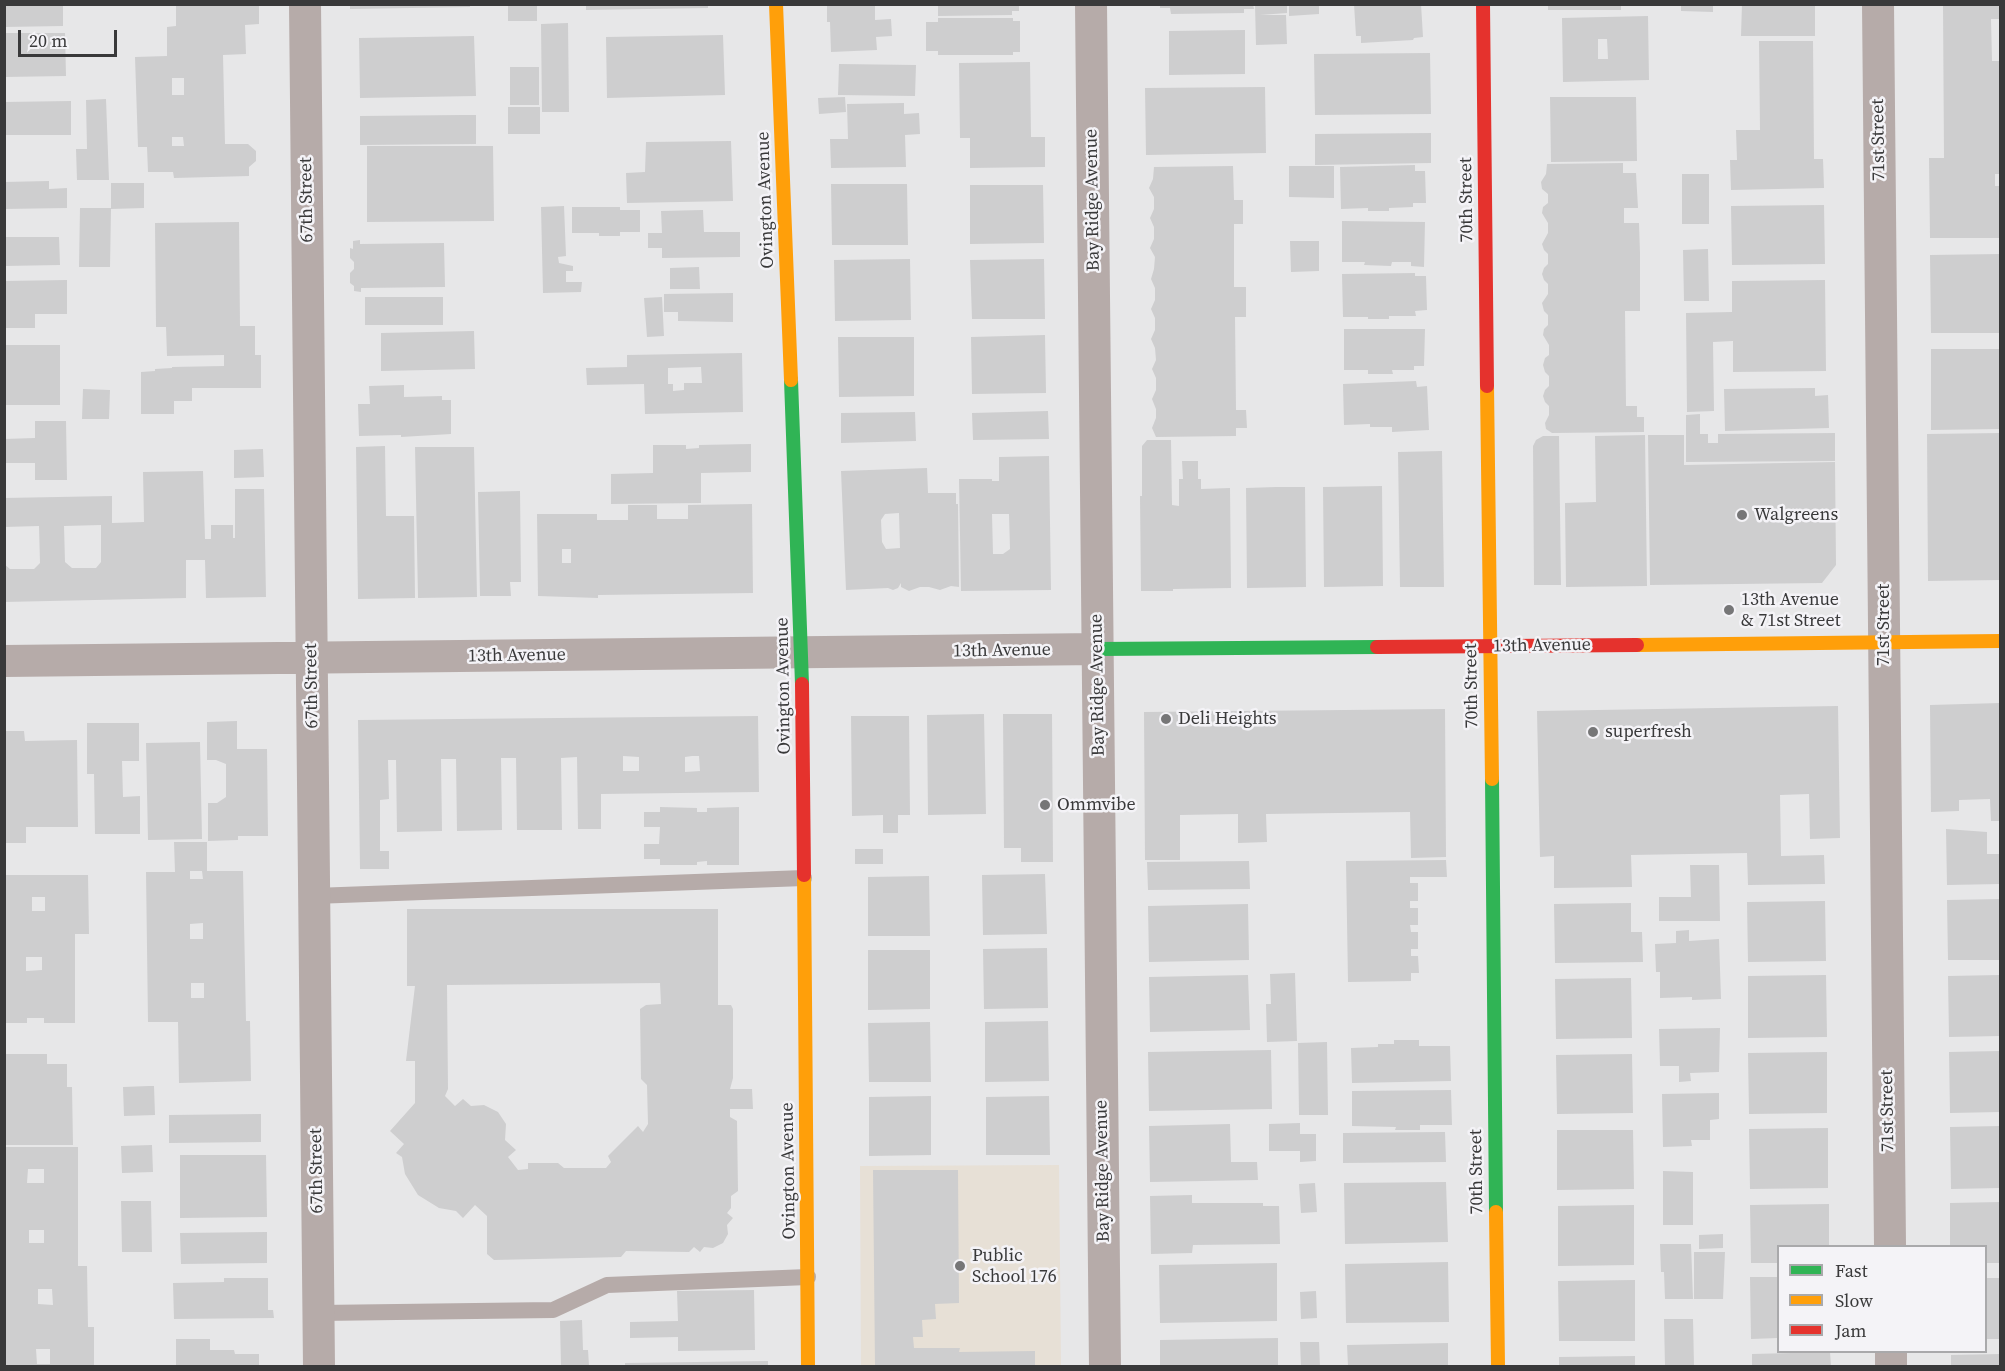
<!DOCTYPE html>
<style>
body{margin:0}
#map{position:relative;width:2005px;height:1371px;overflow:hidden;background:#e7e7e8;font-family:"Source Serif 4",serif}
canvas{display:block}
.frame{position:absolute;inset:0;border:6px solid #39393a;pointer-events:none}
.legend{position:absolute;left:1777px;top:1245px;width:210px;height:108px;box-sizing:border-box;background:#f4f3f7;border:2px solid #a9a9ab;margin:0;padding:8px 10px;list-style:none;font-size:18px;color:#39393a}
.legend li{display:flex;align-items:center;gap:12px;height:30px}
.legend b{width:30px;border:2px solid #a9a9ab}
.scale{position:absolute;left:18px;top:30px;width:99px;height:27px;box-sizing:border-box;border:3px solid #39393a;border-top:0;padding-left:8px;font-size:18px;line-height:21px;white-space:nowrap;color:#39393a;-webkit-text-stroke:4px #f4f3f7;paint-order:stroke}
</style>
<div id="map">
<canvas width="2005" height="1371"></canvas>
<div class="frame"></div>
<ul class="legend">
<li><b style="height:8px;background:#30b455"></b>Fast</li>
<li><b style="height:8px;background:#ff9f0a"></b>Slow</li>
<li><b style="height:8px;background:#e5322d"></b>Jam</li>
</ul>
<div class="scale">20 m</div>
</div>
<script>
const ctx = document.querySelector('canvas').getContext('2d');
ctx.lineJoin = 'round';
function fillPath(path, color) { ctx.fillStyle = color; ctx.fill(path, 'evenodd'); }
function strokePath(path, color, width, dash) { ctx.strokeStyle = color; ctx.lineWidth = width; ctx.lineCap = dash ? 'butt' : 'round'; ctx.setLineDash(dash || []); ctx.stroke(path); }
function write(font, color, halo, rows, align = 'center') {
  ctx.font = font + ' "Source Serif 4",serif'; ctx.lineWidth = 5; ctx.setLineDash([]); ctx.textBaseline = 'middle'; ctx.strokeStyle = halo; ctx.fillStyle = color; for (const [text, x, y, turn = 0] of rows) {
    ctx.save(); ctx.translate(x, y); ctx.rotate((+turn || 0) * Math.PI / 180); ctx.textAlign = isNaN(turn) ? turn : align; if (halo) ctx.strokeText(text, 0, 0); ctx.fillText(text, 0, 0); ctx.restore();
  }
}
fillPath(new Path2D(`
 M1059 1165 1061 1366H861L860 1166Z`), '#e7e0d6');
fillPath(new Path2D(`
 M4 4H63V26L4 27Z
 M176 4H259V24L245 25 246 54 223 55 225 144H248L256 151V161L249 167V176L174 178 173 172H148L147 147H138L135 57 167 56V27L176 26ZM172 78H184V95H172ZM172 137H183L184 146H172Z
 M350 4H470V7L350 9Z
 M508 4H537V21H508Z
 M586 4H708V8L586 10Z
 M827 4H875V20L891 19 892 36 876 37 877 50 831 52 830 22H827Z
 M1160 4H1253L1254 9H1244V13L1171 14 1170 8H1160Z
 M1255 4H1287V13L1260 15H1286L1287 44 1256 45Z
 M1289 4H1319V14L1289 16Z
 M1354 4H1421L1423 37 1414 38 1413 40 1361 43V36H1356Z
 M1548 4H1621V10H1548Z
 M1681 4H1713V12L1681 11Z
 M1742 4H1815V36H1741Z
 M1943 4H2000V19H1991L1992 61H2000V174H1995V186H2000V238H1930L1929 158H1944Z
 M938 5H1019V11H1012V15L938 16Z
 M1648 16 1649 80 1563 82 1562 18ZM1598 39H1607L1608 59H1598Z
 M938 18H1013V21H1020V52H1013V55H938V51H926V22H938Z
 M568 23 569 112H542L541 24Z
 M1245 30V74L1169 75V31Z
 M4 33H65L66 76 4 77Z
 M723 35 725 95 607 98 606 37Z
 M474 36 476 96 360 98 359 38Z
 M1759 41H1813L1814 159H1823L1824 188 1731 190 1730 160H1737L1736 130H1760Z
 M1430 53 1431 114 1315 115 1314 54Z
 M1030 62 1031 137H1045V167L970 168V138H960L959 63Z
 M839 64 916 65 915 96 838 95Z
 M510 67H539V105H510Z
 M1265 87 1266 153 1146 155 1145 88Z
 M845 97 846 112 819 114 818 98Z
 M1550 97H1636L1637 161 1551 162Z
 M106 99 109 180H77L76 149H87L86 100Z
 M71 101V135H4V102Z
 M904 103V114L919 113 920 134 905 135 906 167 831 168 830 139H848L847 104Z
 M508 107H540V134H508Z
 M461 115H476V144L360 145V116Z
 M1431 133V163L1315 165V134Z
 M731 141 733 201 627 203 626 173 645 172 646 142Z
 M367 146H493L494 221 367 222Z
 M1623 163V173H1636L1638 208H1624V223H1639L1640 253V311H1625L1626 406H1637V417H1644V432L1552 433 1546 429 1545 423 1549 415V406L1545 402 1543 396 1545 390 1549 386V376L1545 372 1543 365 1545 358 1549 355V345L1543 335 1544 329 1548 325V315L1544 311 1542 303 1548 294V284L1544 280 1542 274 1544 268 1548 264V254L1544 250 1542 244 1548 233V223L1542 213 1543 207 1548 203V194L1542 189 1541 182 1546 174 1547 164Z
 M1415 165V171H1425L1426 203H1413V207L1389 208V211H1368V208L1341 209 1340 167Z
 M1233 166 1234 200H1243V224H1234V287H1246V317H1235L1236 410H1246L1247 428H1236V436L1156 437 1152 428 1156 418V409L1152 399 1156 390V378L1152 369 1156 360 1155 348 1151 339 1155 330V318L1151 309 1155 300V288L1151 279 1154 269 1155 257 1150 248 1154 239V227L1150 218 1154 209V197L1149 188 1153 179 1154 167Z
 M1289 166H1334V198L1289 197Z
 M1682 174H1709V224H1682Z
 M49 181V189L67 188V208L4 209V182Z
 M111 183H144V208L111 209Z
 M831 184H907L908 245H832Z
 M970 185H1043L1044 243 970 244Z
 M1824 205 1825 264 1732 265 1731 206Z
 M564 206 566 256 558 257 559 263 573 266V271H566V282H582L581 292 543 293 541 207Z
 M572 207H620V210H640V232H620V236H599V233H572Z
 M80 208H111L110 267H79Z
 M703 210 704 232H740V257L662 258V248H648V233H662L661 211Z
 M1342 221 1425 222 1424 267 1411 266V262H1392L1391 266 1364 265 1365 262H1342Z
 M239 222 240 326H255V355H261V388H192V401H174V414H141V372L155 371V369L172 368V367L224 366V355L167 356 166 327H156L155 223Z
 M4 237H59L60 265 4 266Z
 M360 240V244L444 243 445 287 361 288V292L354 291V286L350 283V273L354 269V262L350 258V248L353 249V241Z
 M1290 241H1319V271L1291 272Z
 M1708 249 1709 301H1684L1683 250Z
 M2000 254V333H1931L1930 255Z
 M910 259 911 320 835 321 834 260Z
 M1044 259 1045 319H972L970 260Z
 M699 267 700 289H670V268Z
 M1415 273V276H1426L1427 310 1415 311 1416 316H1389V319H1368V317H1343L1342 274Z
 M67 280V314H35V328H4V281Z
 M1825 280 1826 371 1733 372V341L1713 342 1714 411 1687 412 1686 313 1732 312V281Z
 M733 293V322L678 321V312H664V294Z
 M365 297H443V325H365Z
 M662 297 664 336 647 337 644 298Z
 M1344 329H1425L1424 366H1414V370H1392L1393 374H1368V370H1344Z
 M474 331 475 369 381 371V333Z
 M1045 335 1046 393 972 394 971 337Z
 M838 337H914V396L839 397Z
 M4 345H60V405H4Z
 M1931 349H2000V429L1931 430Z
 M742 353 743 412 645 414 644 384 587 385 586 368 627 367V355ZM701 367 702 383H684V390L673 391V384H668V368Z
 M1416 381 1417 387 1427 386 1429 430 1392 432V427H1370V424L1344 425 1343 384Z
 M404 385V397L442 396V400H451V434L401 437V435L359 436 358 404H370L369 386Z
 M1815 388V396L1828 395 1829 428 1725 431 1724 389Z
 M83 389 110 390 109 419H82Z
 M1048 411 1049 439 973 440 972 413Z
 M915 412 916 441 841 443V413Z
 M1700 414V434H1708V443H1718V434L1835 433V461L1686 462V415Z
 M35 421H66L67 480H35V463H4V439L35 438Z
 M2000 433V580L1928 581 1927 434Z
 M1645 435 1647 586 1566 587 1565 503 1596 502 1595 436Z
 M1648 435H1684V465L1835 462 1836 565 1822 583 1650 585Z
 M1543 436H1559L1561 585H1534L1533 446 1536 440Z
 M1147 440H1171L1172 505 1179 506V479H1183L1182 461H1198V479H1201V489L1230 488 1231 588 1173 589V591H1141L1140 496H1142V446Z
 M751 444V472L701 473V503L611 504V474L653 473V445H686V449L699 448V445Z
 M385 446 386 516H414L415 598 358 599 356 447Z
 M415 447H474L477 597 418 598Z
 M263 449 264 477 234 478V450Z
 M1442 451 1444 587H1400L1398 452Z
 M1049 456 1051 590 961 591 959 479H992V481H999V457ZM992 514H1009L1010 549 1003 554H993Z
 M927 468 928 493H956V504H958L959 587 951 586 940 590 929 587H920L909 591 901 587V583L898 588 893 590 888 588 846 590 841 471ZM899 513 900 548 886 549 882 542 881 520 885 514Z
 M203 471 205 539H211V525H233V538H235V489H264L266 597 206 598 205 560H186V598L4 602V564L10 569H34L40 563 39 526 4 527V498L112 496V523L144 522 143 472ZM101 525V562L96 568H72L65 562 64 526Z
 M1382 486 1383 586 1324 587 1323 487Z
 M1276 487H1305L1306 587 1247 588 1246 488Z
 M520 491 521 582H510L511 596H480L478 492Z
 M752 504 753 593 598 595V598L538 596 537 514H597V520H628V505H657V519H688V505ZM562 549H571V563H562Z
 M2000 703V821H1991L1990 799 1959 800V811L1931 812 1930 705Z
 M1838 706 1840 838 1810 839 1809 794 1780 795 1781 856 1824 855 1825 884 1748 885 1747 853 1631 855 1632 887 1554 888V856L1540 857 1537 711Z
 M1445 709 1446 857 1411 858 1410 812 1266 814 1267 842 1238 843V814L1180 815V860H1145L1144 712Z
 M984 714 986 814 928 815 927 715Z
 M1003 714H1052L1053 862H1021V848H1004Z
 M758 716 759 792 601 794V829H578L577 757 561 758 562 830H517L516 758H501L502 830 457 831 456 759H441L442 831 397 832 396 760H388L389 799 380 800V851H389V869H360L358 720ZM623 756 639 757V771H623ZM692 756H699L700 771 685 772V757Z
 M851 716H909L910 815H898V833H883V815L852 816Z
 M237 721V749H267L268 836H238V840L208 841V803H217L226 797V764L216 760H207V722Z
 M87 723H139V761H122L123 797 140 796V834H95L94 774H87Z
 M4 731H24L25 741 77 740 78 827H26V843H4Z
 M200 742 202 839 148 840 146 743Z
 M660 807 697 808V812H707V808L739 807V865H707V861L697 862V865H660V859H644V844H659L660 827H644V812H660Z
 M1946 829 1987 832V854H2000V884L1947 885Z
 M174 842H207V871H243L246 1021H250L251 1081 179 1083 178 1022H148L146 872H175ZM190 871H202L203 879H190ZM203 923V939H190V924ZM191 983H204V998H191Z
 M855 849H883V864H855Z
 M1446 860 1447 877H1410V883H1418V901H1410V908H1418V925H1410L1411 932H1418V949H1411V956H1418L1419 973H1411V981L1348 982 1346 861Z
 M1249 861 1250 889 1148 890 1147 862Z
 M1690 865H1719L1720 921H1659V897H1691Z
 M1045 874 1047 934 983 935 982 875Z
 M5 875H88L89 934H75V1023H44V1018H27V1023H5ZM32 897H45V911H32ZM26 957H42V970L26 971Z
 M929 876 930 936H868V877Z
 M2000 899V960H1948L1947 900Z
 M1825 901 1826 961 1748 962 1747 902Z
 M1631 903V932H1642L1643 962 1555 963 1554 904Z
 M1248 904 1249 960 1149 962 1148 906Z
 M407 909H718V1005H731L733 1009V1078L730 1089H752L753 1109H730V1117L737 1121 738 1191 731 1196V1208L727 1213 733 1218 727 1225 728 1234 723 1243 713 1248 704 1247 700 1252 694 1247 689 1252 626 1251 621 1257 494 1260 487 1254V1216L475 1205 463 1218 456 1211 439 1208 418 1195 405 1174 402 1157 396 1153 404 1144 390 1131 415 1103V1061H406L415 986H407ZM660 983 661 1004 646 1005 640 1009 641 1079 647 1085 648 1124 643 1132 638 1126 608 1156 611 1162 606 1168H564L558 1163H528V1169L518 1170 508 1157 516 1150 505 1140 506 1124 498 1112 484 1105 471 1106 463 1099 455 1106 445 1096 448 1089 447 985Z
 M1689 930V941L1719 939 1721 999 1692 1000V997L1660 998V972H1656L1655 944 1676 943V931Z
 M1047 948 1048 1008 984 1009 983 949Z
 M868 950H930V1009L868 1010Z
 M1295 973 1297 1041 1267 1042 1266 1004H1271L1270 974Z
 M1248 975 1250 1030 1150 1032 1149 977Z
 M1826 975 1827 1037 1748 1038V976Z
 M2000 975V1036L1949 1037 1948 976Z
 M1631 978 1632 1038 1556 1039 1555 979Z
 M1048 1021 1049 1081 985 1082V1022Z
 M930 1022 931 1082H869L868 1023Z
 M1720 1028 1719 1072 1690 1073 1691 1081 1679 1082V1066H1660L1659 1029Z
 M1394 1040H1419V1046H1450L1451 1081 1352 1083 1351 1048 1378 1047V1044H1394Z
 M1327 1042 1328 1115H1299L1298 1043Z
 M1271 1050 1272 1109 1149 1111 1148 1052Z
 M2000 1051V1112L1950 1113 1949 1052Z
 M1827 1052V1113L1749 1114 1748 1053Z
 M4 1054H47V1064H67V1087H72L73 1145H4Z
 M1632 1054 1633 1113 1557 1114 1556 1055Z
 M149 1086H154L155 1115 124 1116 123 1087Z
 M1451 1090 1452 1125H1420V1130H1395L1396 1127 1352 1126V1091Z
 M1719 1093V1119L1710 1120V1140H1691L1692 1146 1663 1147 1662 1094Z
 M931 1096V1155L869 1156V1097Z
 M1049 1096 1050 1155H986V1097Z
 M261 1114V1142L169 1143V1115Z
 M1300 1123V1134H1316V1161L1300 1162V1151H1269V1124Z
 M1230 1124 1231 1162H1257L1258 1180 1150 1182 1149 1126Z
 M2000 1126V1188L1951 1189 1950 1127Z
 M1828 1128V1188L1750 1189 1749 1129Z
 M1557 1130H1633L1634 1189 1557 1190Z
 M1442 1132H1445L1446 1162 1343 1163V1133Z
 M152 1145 153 1172 122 1173 121 1146Z
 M4 1147H78V1266H87L88 1327H94V1366H4ZM28 1169H44V1183H27ZM29 1230H44V1243H29ZM38 1289H52L53 1305 38 1304ZM36 1349H50V1364H37Z
 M180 1155H266L267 1217 180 1218Z
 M873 1170H958L959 1303 935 1304 936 1319 922 1320 923 1337H913L914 1348H960L959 1352 1035 1351V1366H875Z
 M1663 1171 1693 1172V1225H1663Z
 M1446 1182 1448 1242 1345 1244 1344 1183Z
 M1315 1183 1317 1212 1301 1213 1299 1184Z
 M1192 1195V1203H1263V1206H1279L1280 1244 1193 1245 1192 1253 1151 1254 1150 1196Z
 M121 1201H151L152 1252H122Z
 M2000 1202V1263H1986V1246H1950V1203Z
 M1829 1204V1246H1778V1263H1751L1750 1205Z
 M1634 1205V1265L1558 1266V1206Z
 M267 1232V1263L181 1264 180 1233Z
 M1723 1234V1248L1699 1249V1235Z
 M1660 1244H1691L1693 1299H1665L1664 1272H1661Z
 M1694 1252H1725L1723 1299H1694Z
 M1448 1262 1449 1322 1346 1323 1345 1264Z
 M1277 1263V1321L1160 1323 1159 1265Z
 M1750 1277H1778V1338L1751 1339Z
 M224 1278H268V1310H273L274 1318 174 1319 173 1283 224 1282Z
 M1986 1278H2000V1339H1986Z
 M1635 1280V1341H1559L1558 1281Z
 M754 1290 755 1350 678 1351V1337L630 1338V1322L678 1321 677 1291Z
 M1316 1291 1317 1318 1301 1319 1300 1292Z
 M1664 1319H1693L1694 1366H1665Z
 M582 1320 583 1350H588L589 1366H561L560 1321Z
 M1278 1338V1366H1160V1340Z
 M176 1339H210V1350H234L235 1354H259V1366H176Z
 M1300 1342H1319L1320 1366H1301Z
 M1448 1343V1366H1348L1347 1345Z
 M1830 1352 1831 1366H1752V1354Z
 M2000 1354V1366H1951V1355Z
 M1635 1356V1366H1559V1357Z
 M768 1361V1366H625V1363Z`), '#cececf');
strokePath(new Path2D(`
 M314 896 804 878
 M319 1313 553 1310 607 1285 808 1277`), '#b6aba9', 16);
strokePath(new Path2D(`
 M305 4 319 1366
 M1091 4 1105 1366
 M1878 4 1890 1246
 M4 661 1098 649
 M1891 1352V1366`), '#b6aba9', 32);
strokePath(new Path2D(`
 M791 380 802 684
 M1098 649 1377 647
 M1492 779 1496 1212`), '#30b455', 14);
strokePath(new Path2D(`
 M776 4 791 380
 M1487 386 1492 779
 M1637 645 2000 641
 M804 875 808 1366
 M1496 1212 1498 1366`), '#ff9f0a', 14);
strokePath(new Path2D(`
 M1483 4 1487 386
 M1377 647 1637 645
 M802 684 804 875`), '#e5322d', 14);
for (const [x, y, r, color] of [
 [1742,515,6,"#767677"],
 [1729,610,6,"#767677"],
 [1166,719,6,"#767677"],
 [1593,732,6,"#767677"],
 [1045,805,6,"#767677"],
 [960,1266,6,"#767677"]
]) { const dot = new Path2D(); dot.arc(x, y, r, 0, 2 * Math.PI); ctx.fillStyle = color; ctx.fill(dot); strokePath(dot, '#f4f3f7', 2); }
write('18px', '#39393a', '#f4f3f7', [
 ["71st Street",1879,140,-91],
 ["67th Street",307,200,-91],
 ["Ovington Avenue",766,200,-92],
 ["Bay Ridge Avenue",1093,200,-91],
 ["70th Street",1467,200,-91],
 ["71st Street",1884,625,-90],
 ["13th Avenue",1542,646,-1],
 ["13th Avenue",1002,651,-1],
 ["13th Avenue",517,656,-1],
 ["Bay Ridge Avenue",1098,685,-91],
 ["67th Street",312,686,-91],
 ["Ovington Avenue",784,686,-91],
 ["70th Street",1472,686,-91],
 ["71st Street",1888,1111,-91],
 ["67th Street",317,1171,-91],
 ["Ovington Avenue",789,1171,-91],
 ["Bay Ridge Avenue",1103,1171,-91],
 ["70th Street",1477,1172,-91]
]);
write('18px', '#39393a', '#f4f3f7', [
 ["Walgreens",1754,515],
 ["13th Avenue",1741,600],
 ["& 71st Street",1741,621],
 ["Deli Heights",1178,719],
 ["superfresh",1605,732],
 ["Ommvibe",1057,805],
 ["Public",972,1256],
 ["School 176",972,1277]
], 'left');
</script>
